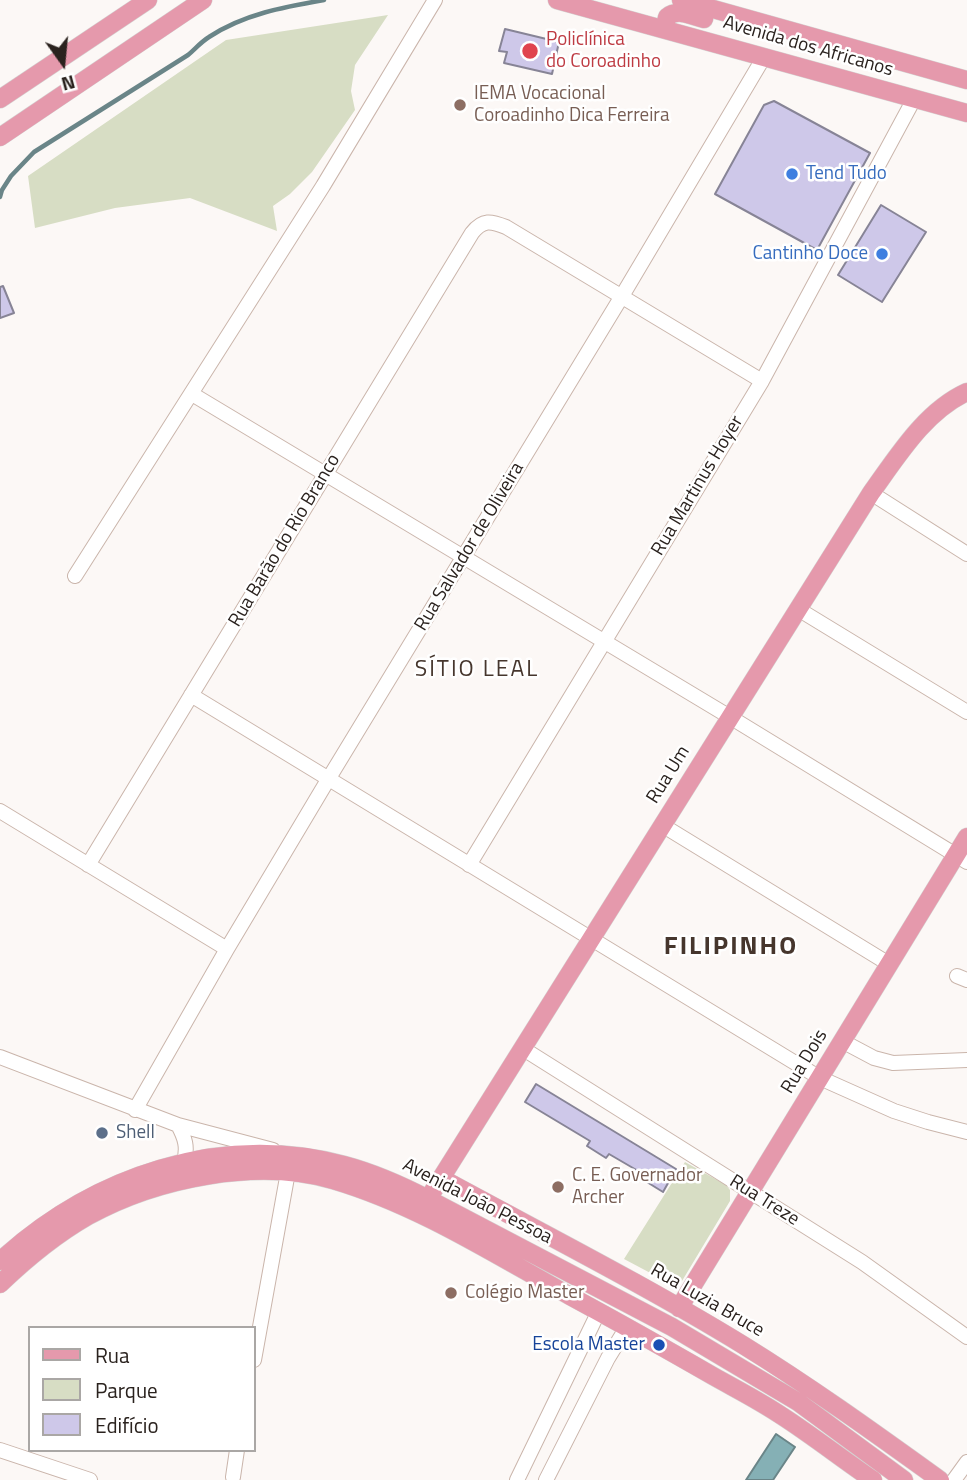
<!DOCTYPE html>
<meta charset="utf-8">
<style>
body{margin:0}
#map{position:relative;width:967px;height:1480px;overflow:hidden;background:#fcf8f6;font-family:"Titillium Web",sans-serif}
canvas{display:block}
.legend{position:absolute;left:28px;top:1326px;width:228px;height:126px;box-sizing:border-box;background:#fff;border:2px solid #aaa7a5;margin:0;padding:9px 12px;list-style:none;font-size:21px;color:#2a221e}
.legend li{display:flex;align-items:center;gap:14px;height:35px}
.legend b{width:35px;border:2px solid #aaa7a5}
.north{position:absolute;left:28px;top:28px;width:70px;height:70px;-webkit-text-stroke:5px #fff;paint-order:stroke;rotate:165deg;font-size:19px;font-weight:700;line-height:28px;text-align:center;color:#2a221e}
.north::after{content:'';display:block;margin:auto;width:24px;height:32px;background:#2a221e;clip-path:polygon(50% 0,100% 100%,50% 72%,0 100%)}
</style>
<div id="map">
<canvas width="967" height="1480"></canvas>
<ul class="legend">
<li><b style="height:9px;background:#e599ac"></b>Rua</li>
<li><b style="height:19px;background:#d7ddc4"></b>Parque</li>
<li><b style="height:19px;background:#cec8e9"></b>Edifício</li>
</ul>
<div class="north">N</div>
</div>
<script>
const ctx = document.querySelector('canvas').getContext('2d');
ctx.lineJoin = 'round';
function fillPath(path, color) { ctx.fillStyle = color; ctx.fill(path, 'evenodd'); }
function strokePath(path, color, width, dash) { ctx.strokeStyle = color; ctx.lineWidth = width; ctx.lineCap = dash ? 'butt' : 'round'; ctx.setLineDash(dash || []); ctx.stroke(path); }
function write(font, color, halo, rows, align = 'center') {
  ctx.font = font + ' "Titillium Web",sans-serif'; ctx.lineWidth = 5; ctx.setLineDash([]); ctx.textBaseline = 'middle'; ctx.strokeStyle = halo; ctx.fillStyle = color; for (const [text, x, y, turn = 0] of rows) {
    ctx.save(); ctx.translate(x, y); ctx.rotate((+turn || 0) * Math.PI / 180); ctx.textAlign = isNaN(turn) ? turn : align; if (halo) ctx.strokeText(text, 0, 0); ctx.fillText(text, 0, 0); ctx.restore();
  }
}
fillPath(new Path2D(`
 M388 15 355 65 351 91 355 110 312 172 290 194 273 206 277 231 190 198 115 208 35 228 28 176 226 40Z
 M685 1162 726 1185 730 1190V1201L682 1281 673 1285 624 1259Z`), '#d7ddc4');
const water = new Path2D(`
 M776 1434 795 1447 773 1480H746Z`);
fillPath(water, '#85b0b5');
strokePath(water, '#6a8588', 2);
strokePath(new Path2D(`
 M0 197 2 190 11 176 34 152 188 55C195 49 201 42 209 37 244 14 284 7 324 0`), '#6a8588', 4.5);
const building = new Path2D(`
 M505 29 559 42 552 74 504 63 507 52 499 51Z
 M774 101 870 153 817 250 715 194 764 105Z
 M881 205 926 232 882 302 838 275Z
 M3 286 14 313 0 318V287Z
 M536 1084 676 1169 663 1192 642 1179 645 1175 609 1154 606 1158 587 1146 590 1141 525 1102Z`);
fillPath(building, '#cec8e9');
strokePath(building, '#878496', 2);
const minor = new Path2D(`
 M192 394 730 717 967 862
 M871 493 967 554
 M75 576 323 186 435 0
 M798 609 967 712
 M191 695 820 1078 894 1111 928 1122 967 1132
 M0 811 227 949
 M662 825 889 964
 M88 865 472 233C483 219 491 221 506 227L762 381
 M469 865 762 381 914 99
 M957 976 967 980
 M842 1041 874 1058 893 1063 967 1060
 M522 1048 862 1262 967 1337
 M0 1057 178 1125 273 1150
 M135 1110 227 949 329 778 622 296 764 57
 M178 1125C185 1138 188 1147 184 1161
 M254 1360 288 1172
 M0 1450 90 1480
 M233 1477 237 1450
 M517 1480 599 1311
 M546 1480 608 1358 627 1327
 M954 1480 967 1462`);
const major = new Path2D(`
 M557 0 967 113
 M681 0 967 80
 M665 29 667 17C678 8 692 16 704 19
 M0 99 148 0
 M0 137 203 0
 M441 1178C542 1233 645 1285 743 1345 811 1387 876 1434 940 1480
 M428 1199 871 493C897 457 925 411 967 392
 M0 1261C93 1176 220 1132 344 1165 374 1173 401 1185 428 1199L672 1327 798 1402 904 1480
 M0 1284C27 1258 55 1235 88 1216 157 1178 257 1158 333 1180 418 1205 494 1254 570 1296 618 1322 666 1349 713 1376 736 1389 760 1401 782 1416 813 1436 842 1459 873 1480
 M679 1308 967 837`);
strokePath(minor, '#cab5ab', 16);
strokePath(major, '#d4d3d2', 19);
strokePath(minor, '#fff', 14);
strokePath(major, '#e599ac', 18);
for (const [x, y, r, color] of [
 [530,51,9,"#e0444e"],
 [460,105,7,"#8d6e63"],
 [792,174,7,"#3f7fe0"],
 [882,254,7,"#3f7fe0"],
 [102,1133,7,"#5c6f8a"],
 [558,1187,7,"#8d6e63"],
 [451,1293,7,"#8d6e63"],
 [659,1345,7,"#1a4fb4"]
]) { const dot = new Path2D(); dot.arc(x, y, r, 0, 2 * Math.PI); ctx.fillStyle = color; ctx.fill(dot); strokePath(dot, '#fff', 2.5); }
write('19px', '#be3a42', '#fff', [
 ["Policlínica",546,40],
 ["do Coroadinho",546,62]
], 'left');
write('19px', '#2a221e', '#fff', [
 ["Avenida dos Africanos",808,47,16],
 ["Rua Martinus Hoyer",698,486,-59],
 ["Rua Barão do Rio Branco",285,541,-59],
 ["Rua Salvador de Oliveira",470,547,-59],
 ["Rua Um",669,775,-58],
 ["Rua Dois",805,1062,-59],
 ["Rua Treze",764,1201,32],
 ["Avenida João Pessoa",477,1202,27],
 ["Rua Luzia Bruce",707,1301,30]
]);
write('19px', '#785e54', '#fff', [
 ["IEMA Vocacional",474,94],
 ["Coroadinho Dica Ferreira",474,116],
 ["C. E. Governador",572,1176],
 ["Archer",572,1198],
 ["Colégio Master",465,1293]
], 'left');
write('19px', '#366cbe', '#fff', [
 ["Tend Tudo",806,174],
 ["Cantinho Doce",868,254,"right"]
], 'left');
write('19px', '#4e5e75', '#fff', [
 ["Shell",116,1133]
], 'left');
write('19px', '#164399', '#fff', [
 ["Escola Master",645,1345]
], 'right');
ctx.letterSpacing = '2px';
write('23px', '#46362d', '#fff', [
 ["SÍTIO LEAL",477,670]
]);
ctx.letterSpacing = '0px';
ctx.letterSpacing = '2px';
write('bold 26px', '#46362d', '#fff', [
 ["FILIPINHO",731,948]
]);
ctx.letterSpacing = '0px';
</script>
